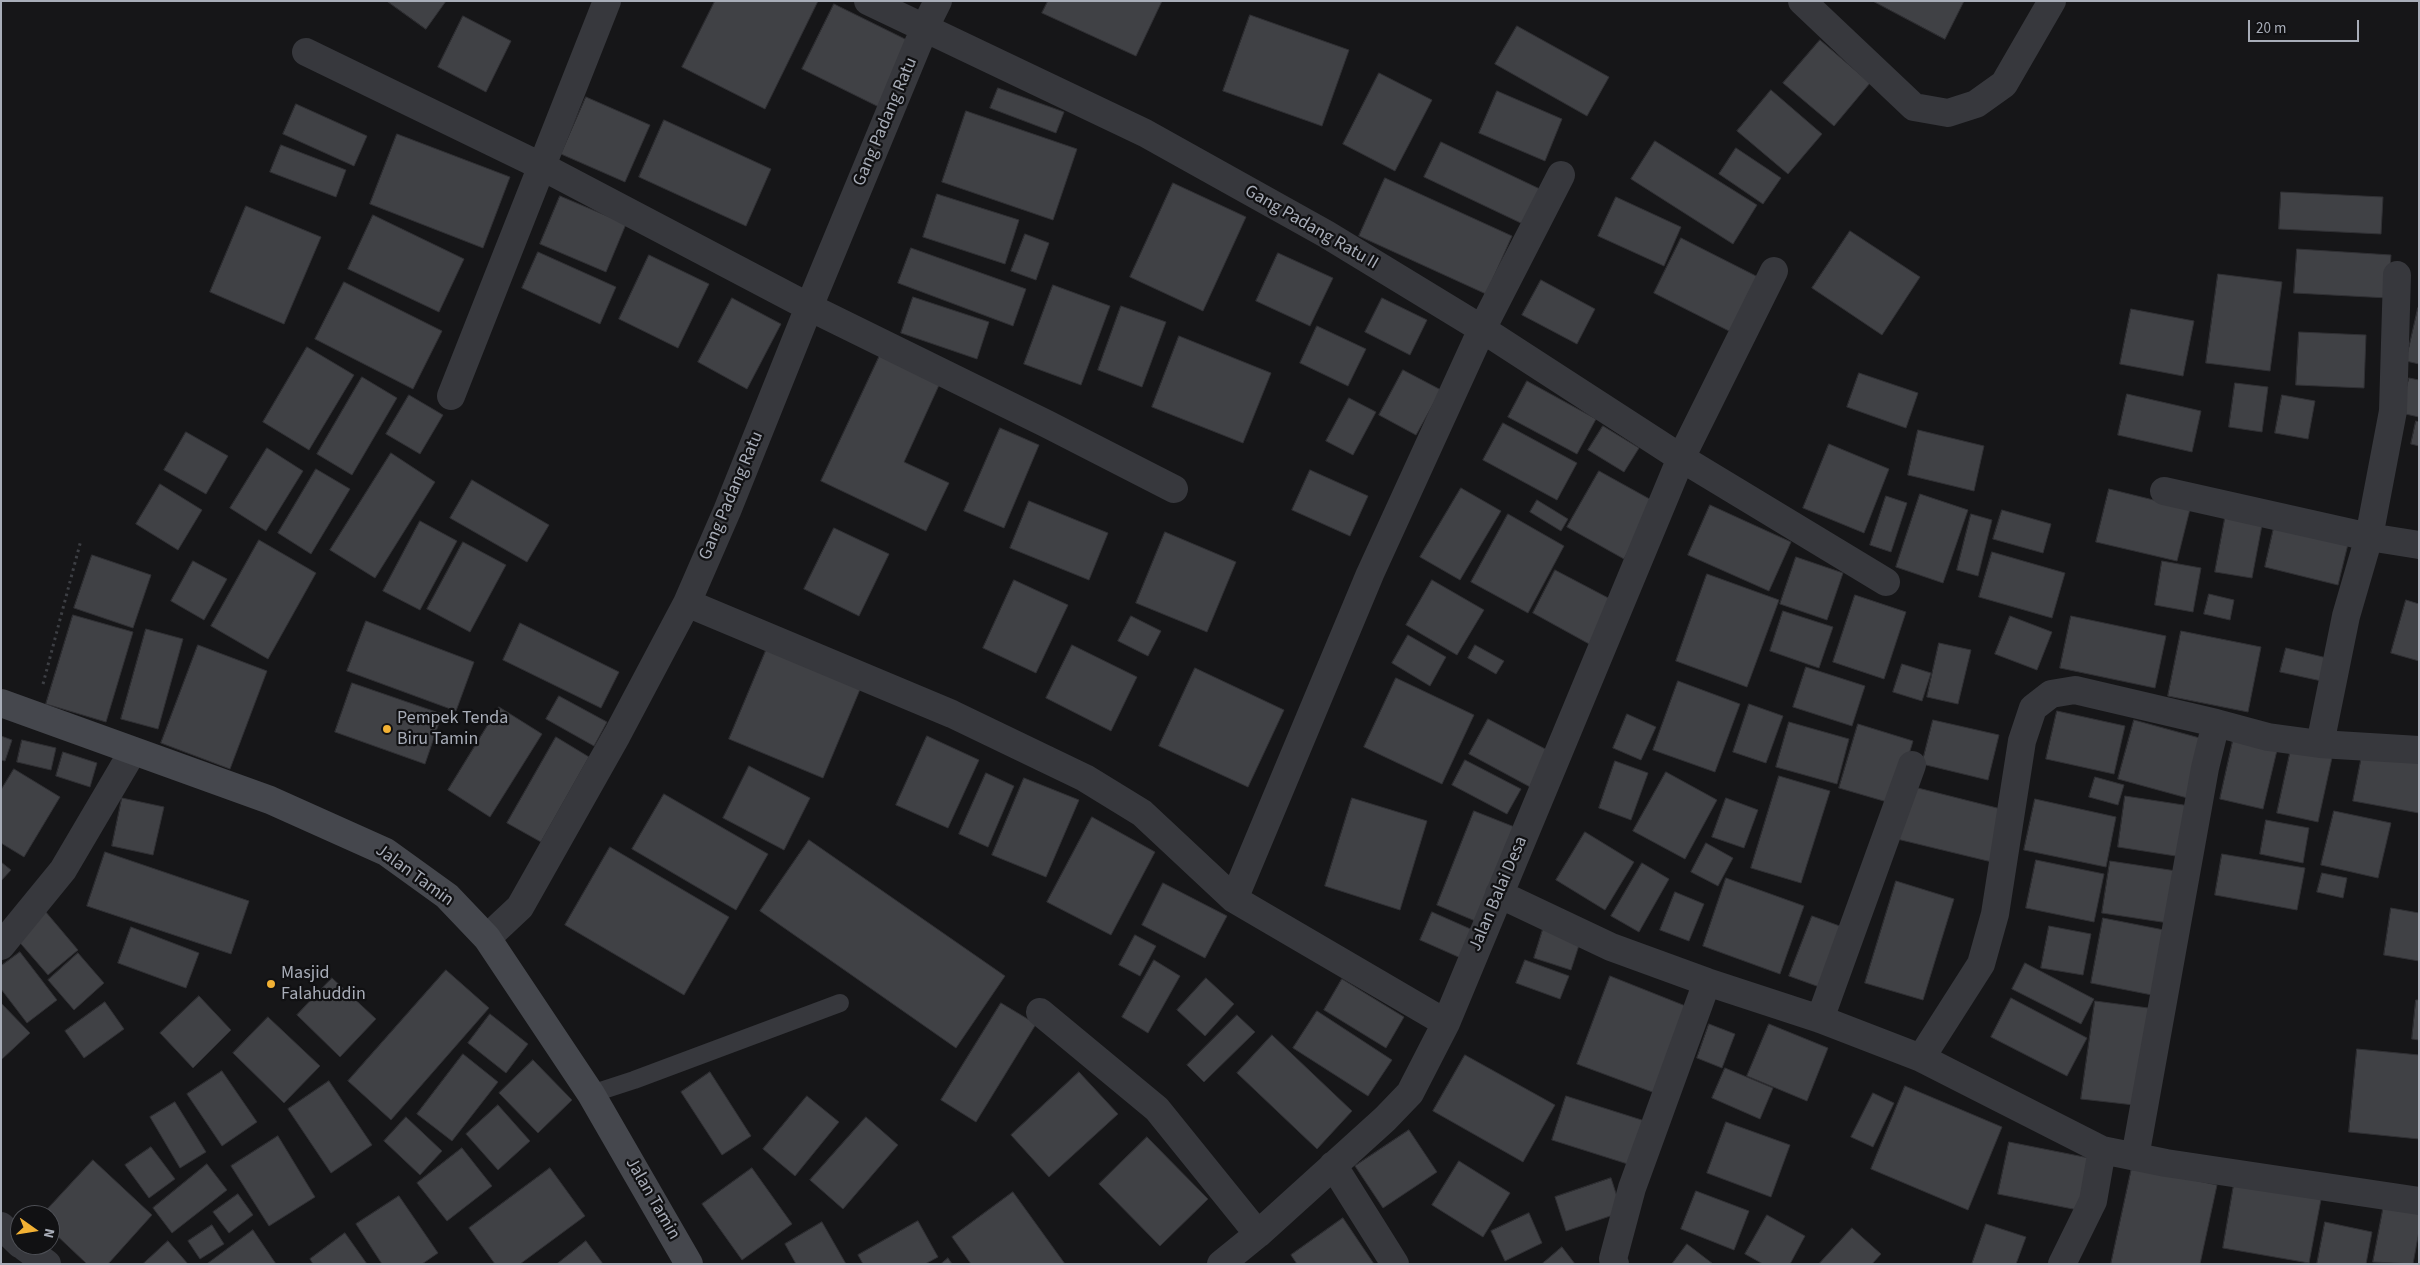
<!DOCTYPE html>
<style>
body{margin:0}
#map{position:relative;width:2420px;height:1265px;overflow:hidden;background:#161618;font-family:"Source Sans 3",sans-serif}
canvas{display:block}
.frame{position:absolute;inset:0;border:2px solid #a8adb8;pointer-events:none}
.north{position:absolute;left:10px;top:1205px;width:50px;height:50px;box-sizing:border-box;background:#111113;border:1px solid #4d4f55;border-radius:50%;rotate:103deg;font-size:14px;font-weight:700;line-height:20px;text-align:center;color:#a8adb8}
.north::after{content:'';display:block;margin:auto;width:18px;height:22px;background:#f2b134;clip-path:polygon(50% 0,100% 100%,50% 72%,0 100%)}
.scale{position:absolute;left:2248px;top:20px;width:111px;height:22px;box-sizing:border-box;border:2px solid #a8adb8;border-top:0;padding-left:6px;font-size:15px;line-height:18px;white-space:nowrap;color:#a8adb8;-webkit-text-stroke:4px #111113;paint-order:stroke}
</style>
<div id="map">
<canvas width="2420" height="1265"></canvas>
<div class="frame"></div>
<div class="north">N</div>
<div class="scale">20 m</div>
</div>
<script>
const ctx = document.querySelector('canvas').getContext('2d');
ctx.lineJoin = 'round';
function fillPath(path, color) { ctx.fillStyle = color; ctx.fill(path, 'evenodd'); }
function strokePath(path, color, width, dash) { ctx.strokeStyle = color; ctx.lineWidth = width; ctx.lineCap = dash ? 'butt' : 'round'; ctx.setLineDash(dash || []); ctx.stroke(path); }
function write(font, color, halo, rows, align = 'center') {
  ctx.font = font + ' "Source Sans 3",sans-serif'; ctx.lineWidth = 4.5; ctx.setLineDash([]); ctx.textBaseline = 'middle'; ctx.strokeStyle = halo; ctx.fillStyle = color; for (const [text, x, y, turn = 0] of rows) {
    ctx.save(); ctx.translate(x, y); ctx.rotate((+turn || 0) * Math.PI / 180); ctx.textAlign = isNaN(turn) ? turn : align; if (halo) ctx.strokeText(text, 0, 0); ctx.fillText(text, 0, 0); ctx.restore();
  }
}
const building = new Path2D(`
 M387 1H446L426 29Z
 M715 1H818L765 109 682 67Z
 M1048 1H1162L1136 56 1042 13Z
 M1873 1H1964L1945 39Z
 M834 4 911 42 879 107 802 69Z
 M1250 15 1349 50 1322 126 1223 91Z
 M463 16 511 41 486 92 438 67Z
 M1517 26 1609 77 1587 116 1495 64Z
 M1820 40 1870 83 1834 126 1783 83Z
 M1379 73 1432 100 1395 171 1343 144Z
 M998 88 1064 112 1056 133 990 108Z
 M1771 90 1822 134 1788 174 1737 131Z
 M1497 91 1562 119 1545 161 1479 133Z
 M586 97 650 125 625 182 561 154Z
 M296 104 367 136 354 166 283 134Z
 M966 111 1077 149 1053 220 942 182Z
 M664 120 771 169 746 226 639 177Z
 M397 134 510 177 483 248 370 204Z
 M1655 141 1757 205 1733 244 1631 179Z
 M1441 142 1542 190 1525 225 1424 177Z
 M281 145 346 170 336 197 270 172Z
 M1736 148 1781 178 1763 204 1719 174Z
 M1385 178 1512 236 1486 294 1359 236Z
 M1173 183 1246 217 1203 311 1130 277Z
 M2281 192 2383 197 2381 234 2279 229Z
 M937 194 1019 220 1005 264 923 237Z
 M560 196 626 224 606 272 540 244Z
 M1616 197 1681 227 1664 266 1598 236Z
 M246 206 321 237 284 324 210 292Z
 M373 215 464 259 439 312 348 269Z
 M1850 231 1920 277 1882 335 1812 288Z
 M1025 234 1049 243 1036 280 1011 271Z
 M1681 238 1758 277 1731 332 1654 293Z
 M911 248 1026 289 1013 326 898 283Z
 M2297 249 2391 255 2388 298 2294 293Z
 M538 252 616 287 600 324 522 288Z
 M1278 253 1333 278 1310 326 1256 301Z
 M649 255 709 284 678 348 619 319Z
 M2218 274 2282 282 2270 371 2206 363Z
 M1541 280 1595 309 1577 344 1522 315Z
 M344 282 442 331 413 389 315 339Z
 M1053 285 1110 306 1081 385 1024 364Z
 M913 297 989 322 977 359 901 333Z
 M732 298 781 324 747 389 698 362Z
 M1382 298 1427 320 1410 355 1365 332Z
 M1121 306 1166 322 1142 387 1098 370Z
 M2418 308 2419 309V364L2406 361Z
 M2131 309 2194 321 2183 376 2120 364Z
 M1317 326 1366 349 1348 386 1300 363Z
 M2299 332 2366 335 2364 388 2296 385Z
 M1179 336 1271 373 1243 443 1152 407Z
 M307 347 354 375 309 450 263 422Z
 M880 355 940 383 904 462 949 483 926 531 821 481Z
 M1403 370 1441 390 1416 435 1379 415Z
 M1859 373 1918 393 1906 428 1847 407Z
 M362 377 397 398 352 475 317 454Z
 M2409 378 2419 380V417L2401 413Z
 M1527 381 1596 419 1577 454 1508 417Z
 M2235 383 2268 387 2262 432 2229 427Z
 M2127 394 2201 411 2192 452 2118 435Z
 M409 395 443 415 420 454 386 434Z
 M2282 395 2315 401 2308 439 2275 433Z
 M1349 398 1376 412 1353 455 1326 441Z
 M2416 421 2419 422V446L2411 444Z
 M1503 423 1577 463 1557 500 1483 460Z
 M1603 426 1639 448 1624 472 1588 450Z
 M1000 428 1039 445 1004 528 964 511Z
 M1918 430 1984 446 1974 491 1908 475Z
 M186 432 228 456 206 494 164 470Z
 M1829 444 1889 469 1864 533 1803 508Z
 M267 448 303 471 266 531 230 508Z
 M391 453 435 482 375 578 330 550Z
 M316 469 350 489 311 554 278 533Z
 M1310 470 1368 496 1350 536 1292 510Z
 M1599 471 1655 502 1624 559 1567 527Z
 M472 480 549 525 527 562 450 518Z
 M160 484 202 510 178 550 136 524Z
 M1461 488 1501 511 1460 580 1420 557Z
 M2109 489 2190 509 2177 561 2096 542Z
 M1920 494 1968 510 1943 583 1896 567Z
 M1886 496 1907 503 1891 552 1870 545Z
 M1537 500 1568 519 1561 531 1530 512Z
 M1029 501 1108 533 1089 580 1010 548Z
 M1710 505 1791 542 1769 591 1688 555Z
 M2002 510 2051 524 2043 553 1993 539Z
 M1508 514 1564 546 1528 613 1471 582Z
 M1971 514 1992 520 1978 576 1957 570Z
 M2225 518 2262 525 2252 578 2215 572Z
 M420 521 457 541 420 610 383 591Z
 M2274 527 2348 544 2338 585 2265 567Z
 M834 528 889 554 859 616 804 589Z
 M1165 532 1236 562 1207 632 1136 603Z
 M259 540 316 573 268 659 211 626Z
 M463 542 506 565 470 632 427 609Z
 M1992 552 2065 573 2052 618 1979 597Z
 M92 555 151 575 133 628 74 608Z
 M1796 557 1843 573 1827 620 1780 604Z
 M193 561 227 579 204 620 171 601Z
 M2162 561 2201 568 2193 612 2155 605Z
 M1555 570 1614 601 1591 645 1533 613Z
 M1707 574 1779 600 1747 687 1676 661Z
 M1014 580 1068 605 1036 673 983 648Z
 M1432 580 1484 610 1457 655 1406 625Z
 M2209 594 2234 600 2230 620 2204 614Z
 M1855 595 1906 612 1884 679 1833 662Z
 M2406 600 2419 604V661L2391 653Z
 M1783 611 1833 627 1819 668 1770 651Z
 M73 615 133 632 106 722 46 704Z
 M1131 616 1161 631 1148 656 1118 641Z
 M2010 616 2052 632 2037 670 1995 654Z
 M2071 616 2166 636 2155 688 2060 668Z
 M366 621 474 662 456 711 347 671Z
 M520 623 619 672 601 708 503 660Z
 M146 629 183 639 158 729 121 719Z
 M2181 631 2261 647 2248 712 2168 696Z
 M1408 635 1446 657 1430 686 1392 663Z
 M1939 643 1971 650 1958 704 1927 697Z
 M198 645 267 671 230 769 161 743Z
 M1072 645 1137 677 1111 731 1046 698Z
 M1475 645 1504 661 1496 674 1468 658Z
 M767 648 861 687 823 778 729 739Z
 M2286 648 2331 659 2326 682 2280 672Z
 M1902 664 1931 673 1922 701 1893 692Z
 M1806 667 1865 686 1852 726 1793 707Z
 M1195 668 1284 710 1248 787 1159 746Z
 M1396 678 1474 715 1442 784 1364 747Z
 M1678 681 1740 704 1715 772 1653 750Z
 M352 683 442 714 425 764 335 732Z
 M559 696 607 722 594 746 546 719Z
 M1749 704 1783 716 1766 763 1733 752Z
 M499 707 542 734 490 817 448 790Z
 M2057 711 2125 726 2114 774 2046 759Z
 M1627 714 1656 727 1641 760 1613 748Z
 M1488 719 1551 752 1532 788 1469 754Z
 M1933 720 1999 735 1988 780 1922 764Z
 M2134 720 2207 740 2191 799 2118 779Z
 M1789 722 1849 739 1837 784 1776 767Z
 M1858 724 1913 741 1894 804 1839 788Z
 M1 736 12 740 5 761 1 760Z
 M927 736 979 760 948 828 896 805Z
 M2234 736 2278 746 2263 809 2220 799Z
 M556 737 589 757 541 842 507 823Z
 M22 740 56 748 51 770 17 762Z
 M2292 744 2333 753 2318 822 2277 813Z
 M2363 750 2419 761V813L2353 801Z
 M63 752 97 763 90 787 56 776Z
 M1465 760 1521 789 1507 814 1452 785Z
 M1615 761 1648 773 1631 820 1599 808Z
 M749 766 810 798 784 850 723 818Z
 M14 769 60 797 24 857 1 843V790Z
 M1666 772 1717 800 1685 859 1633 831Z
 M986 773 1014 786 988 847 959 834Z
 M1779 776 1830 791 1801 883 1751 868Z
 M2095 777 2124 785 2118 805 2089 797Z
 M1024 778 1079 800 1046 877 992 855Z
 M1910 786 2009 811 1996 863 1897 839Z
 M664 794 768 854 736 910 632 849Z
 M2125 796 2190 806 2182 857 2118 847Z
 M122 798 164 807 153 855 112 846Z
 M1352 798 1427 821 1400 910 1325 886Z
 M1726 798 1758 810 1744 848 1712 837Z
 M2035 799 2116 817 2106 867 2024 850Z
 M1474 811 1517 828 1480 923 1437 905Z
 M2334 811 2391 823 2378 878 2321 865Z
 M1092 817 1155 852 1111 935 1047 902Z
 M2266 820 2309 828 2303 863 2260 854Z
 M1585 832 1634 862 1605 910 1556 880Z
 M809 840 1005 976 956 1048 760 911Z
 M1706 843 1733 858 1718 886 1691 872Z
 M610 847 729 917 684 995 565 925Z
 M105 852 249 901 231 954 87 906Z
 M2222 854 2305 868 2297 910 2215 895Z
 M2036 860 2104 874 2094 922 2026 908Z
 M2110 861 2183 872 2175 924 2102 913Z
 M1 862 11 870 1 881Z
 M1642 863 1669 879 1639 932 1611 916Z
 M2322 873 2347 878 2343 898 2317 892Z
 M1726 878 1804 906 1780 974 1703 946Z
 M1896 881 1954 899 1923 1000 1865 983Z
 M1163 883 1227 916 1205 958 1142 925Z
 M1675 892 1704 904 1689 941 1660 930Z
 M2391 908 2419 913V961L2384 955Z
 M45 911 78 950 48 975 15 937Z
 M1432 912 1475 931 1463 959 1420 940Z
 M1812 916 1848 929 1825 989 1789 976Z
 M2103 918 2164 930 2152 995 2091 983Z
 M2049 926 2091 934 2083 975 2041 968Z
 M131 927 199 953 186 988 118 963Z
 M1543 929 1580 942 1571 970 1534 958Z
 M1135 935 1156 946 1140 976 1119 965Z
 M20 952 57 1000 27 1023 1 989V966Z
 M78 953 104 983 74 1010 48 980Z
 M1154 960 1180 976 1148 1033 1122 1017Z
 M1525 960 1569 976 1560 999 1516 983Z
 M2025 963 2094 999 2081 1024 2012 989Z
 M446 970 489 1008 391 1120 348 1081Z
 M1610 976 1688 1007 1655 1093 1577 1064Z
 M332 978 376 1019 340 1057 297 1015Z
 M1206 978 1234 1004 1205 1036 1177 1010Z
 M1342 979 1404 1017 1386 1048 1324 1010Z
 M199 996 231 1030 193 1068 160 1033Z
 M2011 998 2087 1038 2067 1076 1991 1037Z
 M2416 1000H2419V1040L2412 1039Z
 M2095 1001 2156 1009 2143 1106 2081 1099Z
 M105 1002 124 1029 84 1058 65 1031Z
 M1 1003 30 1033 1 1060Z
 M1001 1003 1036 1024 976 1122 941 1100Z
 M1317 1011 1392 1060 1368 1096 1293 1048Z
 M490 1014 528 1044 506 1073 468 1043Z
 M1237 1015 1255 1032 1204 1082 1187 1065Z
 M268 1017 320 1066 284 1103 233 1053Z
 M1709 1024 1735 1034 1722 1068 1697 1058Z
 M1769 1024 1828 1048 1807 1101 1747 1076Z
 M1272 1035 1352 1111 1317 1149 1237 1073Z
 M2357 1049 2419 1055V1139L2349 1132Z
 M463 1054 498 1082 452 1141 417 1114Z
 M1465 1055 1555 1105 1523 1162 1433 1111Z
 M533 1060 572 1100 538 1133 499 1093Z
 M1725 1068 1773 1088 1760 1119 1712 1098Z
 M222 1071 257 1122 222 1146 187 1094Z
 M710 1072 751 1136 722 1155 681 1092Z
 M1079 1072 1118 1114 1049 1177 1011 1135Z
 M329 1081 372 1145 331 1173 288 1109Z
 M1905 1086 2002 1127 1968 1210 1871 1169Z
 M1873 1093 1894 1103 1873 1147 1851 1137Z
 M807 1096 839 1122 795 1176 763 1149Z
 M1566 1096 1648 1122 1634 1166 1552 1140Z
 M175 1102 206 1152 180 1168 150 1117Z
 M498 1105 530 1141 498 1170 466 1134Z
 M406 1117 442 1151 420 1175 384 1141Z
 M866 1117 898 1145 843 1209 810 1180Z
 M1726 1122 1790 1145 1771 1197 1707 1173Z
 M1409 1130 1437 1172 1383 1208 1355 1166Z
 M278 1136 315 1197 269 1226 231 1166Z
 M1147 1137 1208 1199 1160 1246 1099 1184Z
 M2009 1142 2089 1158 2078 1210 1998 1194Z
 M151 1147 175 1179 149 1198 125 1165Z
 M462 1148 492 1186 447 1221 417 1183Z
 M93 1160 152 1215 108 1264H87L50 1229V1215H42Z
 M1459 1161 1510 1193 1483 1237 1432 1205Z
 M207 1164 227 1190 172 1233 153 1208Z
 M2132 1167 2217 1185 2200 1264H2111Z
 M550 1168 585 1216 520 1264H495L469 1228Z
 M752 1168 792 1224 742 1260 702 1204Z
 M1611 1178 1622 1212 1566 1231 1555 1197Z
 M2235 1178 2322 1194 2309 1263 2223 1248Z
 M1696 1191 1749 1211 1734 1250 1681 1229Z
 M1013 1192 1065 1264H971L952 1237Z
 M238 1194 253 1215 229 1233 213 1212Z
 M399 1196 438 1253 422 1264H382L356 1224Z
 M2384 1204 2419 1211V1231L2413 1264 2373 1262Z
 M1529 1213 1542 1243 1505 1261 1491 1231Z
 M1767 1215 1805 1236 1790 1264H1763L1745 1254Z
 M1343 1218 1374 1264H1297L1291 1255Z
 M918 1221 938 1257 925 1264H863L858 1255Z
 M822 1222 846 1264H796L785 1244Z
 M2325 1222 2372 1232 2366 1264H2317Z
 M1986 1224 2026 1237 2016 1264H1972Z
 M212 1225 224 1244 200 1259 188 1241Z
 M1852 1228 1881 1254 1872 1264H1819Z
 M253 1230 276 1264H207Z
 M345 1233 367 1264H313L310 1259Z
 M168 1241 188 1264H143Z
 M586 1241 603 1264H557Z
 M1687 1244 1713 1264H1672Z
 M1562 1247 1575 1264H1542Z
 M948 1258 952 1264H941Z`);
fillPath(building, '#404145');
strokePath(building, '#303034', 1);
strokePath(new Path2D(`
 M43 684 81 540`), '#3d3f44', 3, [2.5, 4]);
strokePath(new Path2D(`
 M591 1094 634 1080 840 1003`), '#37383d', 18);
strokePath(new Path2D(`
 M868 1 1145 133 1326 234 1482 329 1681 458 1886 582
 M1802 1 1914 107 1948 113 1976 104 2004 84 2052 1
 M306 52 543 167 809 307 1047 424 1174 489
 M451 396 607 1
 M2164 491 2369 537 2393 411 2397 275
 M687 603 952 714 1085 778 1142 813 1234 899 1446 1023
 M2320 744 2419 750
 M1499 894 1611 947 1707 982 1820 1019 1921 1058 2102 1150 2166 1163 2419 1201
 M1234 899 1370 574 1482 329 1561 175
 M487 938 520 907 617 735 687 603 727 511 809 307 925 27 938 1
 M1 946 63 870 133 751
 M1040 1012 1157 1109 1258 1234
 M1820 1019 1912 765
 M1921 1058 1981 964 1995 914 2022 741 2033 708 2051 694 2075 690 2216 723
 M2135 1157 2205 768 2216 723 2268 737 2320 744 2346 616 2369 537 2419 545
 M1333 1165 1395 1264
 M1 1226 20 1244
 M22 1245 47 1264
 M1221 1264 1258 1234 1385 1119 1410 1093 1446 1023 1681 458 1774 271
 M1615 1264 1613 1259 1632 1188 1707 982
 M2062 1264 2093 1201 2102 1150`), '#37383d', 28);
strokePath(new Path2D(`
 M1 703 270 800 386 852 447 896 487 938 591 1094 689 1264`), '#45474d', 28);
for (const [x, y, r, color] of [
 [387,729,5,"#f2b134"],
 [271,984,5,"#f2b134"]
]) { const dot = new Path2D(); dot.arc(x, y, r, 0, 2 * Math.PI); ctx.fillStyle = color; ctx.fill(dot); strokePath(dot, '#111113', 2); }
write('18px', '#a8adb8', '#111113', [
 ["Gang Padang Ratu",886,122,-67],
 ["Gang Padang Ratu II",1311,228,30],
 ["Gang Padang Ratu",732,496,-67],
 ["Jalan Tamin",414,876,36],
 ["Jalan Balai Desa",1499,894,-67],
 ["Jalan Tamin",652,1199,60]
]);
write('18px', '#a8adb8', '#111113', [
 ["Pempek Tenda",397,719],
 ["Biru Tamin",397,740],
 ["Masjid",281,974],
 ["Falahuddin",281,995]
], 'left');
</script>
